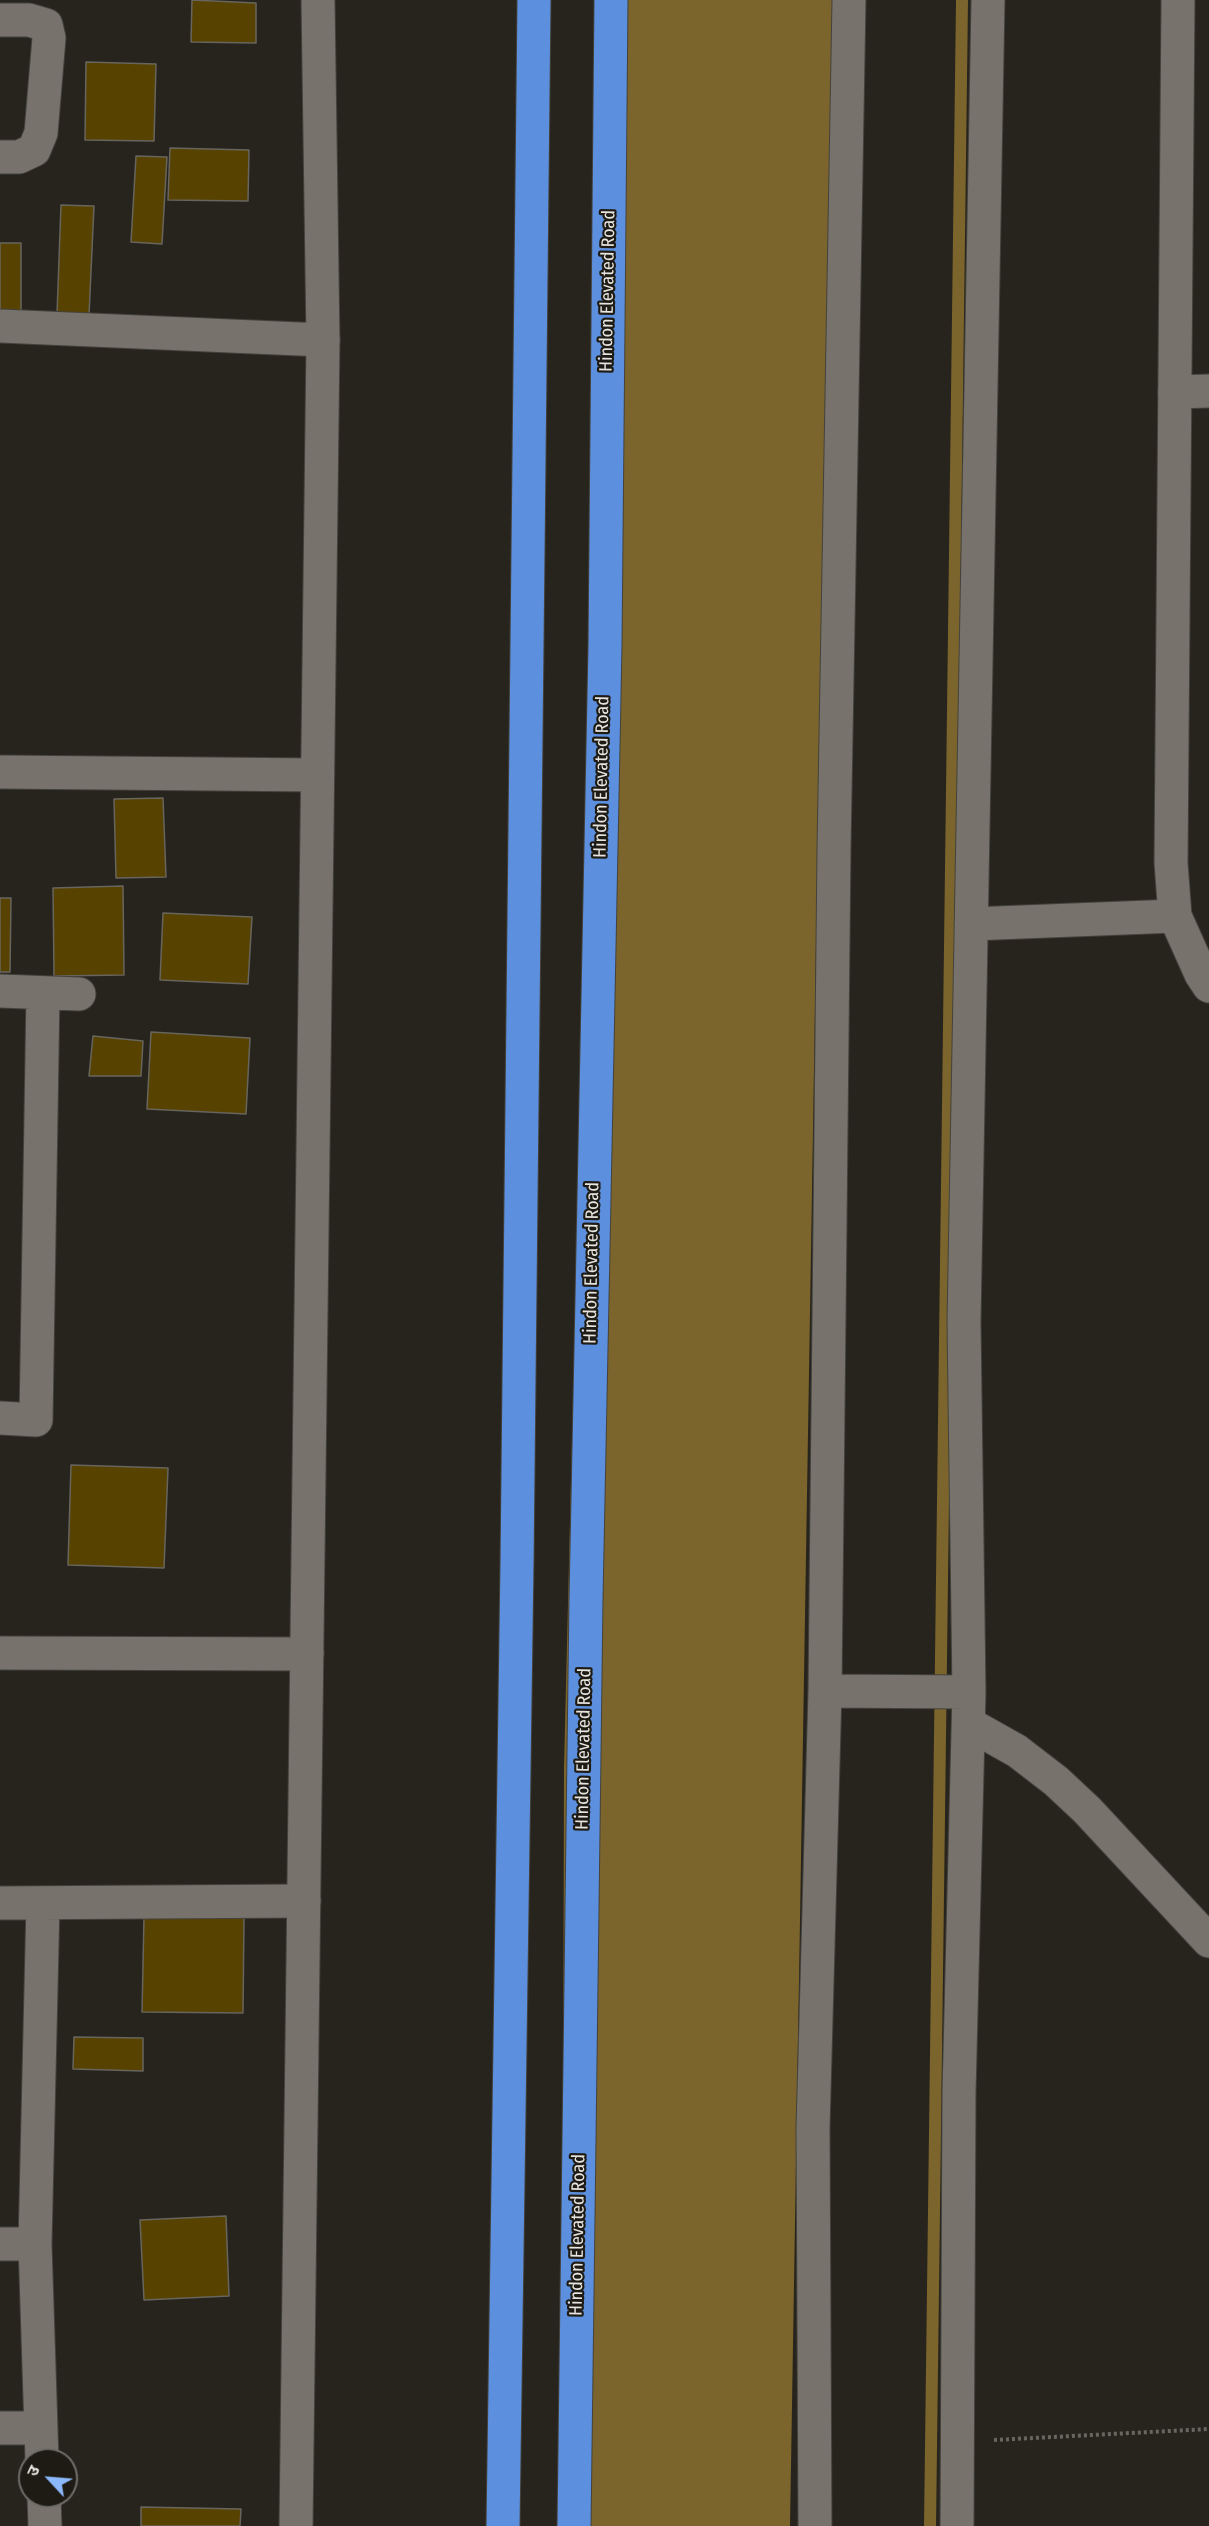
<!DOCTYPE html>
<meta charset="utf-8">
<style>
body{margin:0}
#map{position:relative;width:1209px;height:2526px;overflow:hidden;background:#27241e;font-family:"Fira Sans Condensed","Noto Sans Devanagari",sans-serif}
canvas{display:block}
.north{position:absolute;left:18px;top:2448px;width:60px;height:60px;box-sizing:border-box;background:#1e1b14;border:2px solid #6e6c66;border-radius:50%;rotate:296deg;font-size:16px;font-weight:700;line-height:24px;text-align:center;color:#e7e5e0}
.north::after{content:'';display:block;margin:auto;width:21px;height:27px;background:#8cb9fc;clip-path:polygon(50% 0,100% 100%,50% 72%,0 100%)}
</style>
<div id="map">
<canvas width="1209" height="2526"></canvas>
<div class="north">उ</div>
</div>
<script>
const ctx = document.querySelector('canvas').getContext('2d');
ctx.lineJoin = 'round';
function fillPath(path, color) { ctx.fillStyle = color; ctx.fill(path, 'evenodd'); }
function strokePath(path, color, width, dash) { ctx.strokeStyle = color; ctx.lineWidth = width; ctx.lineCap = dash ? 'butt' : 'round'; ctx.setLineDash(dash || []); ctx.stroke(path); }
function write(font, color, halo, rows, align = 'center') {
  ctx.font = font + ' "Fira Sans Condensed",sans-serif'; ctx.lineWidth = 4.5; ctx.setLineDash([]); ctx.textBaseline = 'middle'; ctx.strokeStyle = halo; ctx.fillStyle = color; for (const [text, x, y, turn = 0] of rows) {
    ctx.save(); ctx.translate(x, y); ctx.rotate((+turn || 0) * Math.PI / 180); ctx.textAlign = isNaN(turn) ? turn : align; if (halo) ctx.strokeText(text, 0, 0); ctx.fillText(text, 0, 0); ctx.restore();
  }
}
fillPath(new Path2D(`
 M607 0H837L824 462 790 2526H562L564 1767Z`), '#7b652c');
strokePath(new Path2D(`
 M930 2526 962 0`), '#7b652c', 12);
const building = new Path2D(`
 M192 0 256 3V43L191 42Z
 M86 62 156 64 154 141 85 140Z
 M170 148 249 150 248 201 168 200Z
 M136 156 167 157 162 244 131 242Z
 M61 205 94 206 89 315 57 314Z
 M0 243H21V314H0Z
 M163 798 166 877 116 878 114 799Z
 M123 886 124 975 54 976 53 888Z
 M0 898H11L10 972H0Z
 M163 913 252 917 248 984 160 980Z
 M151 1032 250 1038 246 1114 147 1109Z
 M93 1036 143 1041 141 1076H89Z
 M71 1465 168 1468 164 1568 68 1565Z
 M144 1917 244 1918 243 2013 142 2012Z
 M74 2037 143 2038V2071L73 2069Z
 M226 2216 229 2296 144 2300 140 2220Z
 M141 2507 241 2509 240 2526H141Z`);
fillPath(building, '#574200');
strokePath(building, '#68655d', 1.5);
const minor = new Path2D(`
 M0 20H29L46 25 49 38 41 133 34 150 19 157H0
 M0 326 323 340
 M1175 392 1209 391
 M0 772 317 775
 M0 991 79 994
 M0 1418 36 1420 43 993
 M0 1653 307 1654
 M969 1724 1017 1751 1056 1781 1087 1810 1209 1941
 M0 1903 304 1901
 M0 2244H35
 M0 2428H41
 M42 2460 35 2244 43 1903
 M44 2496 45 2526`);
const tertiary = new Path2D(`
 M1178 0 1171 863 1175 916 1201 974 1209 986
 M971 924 1175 916
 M825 1691 969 1692
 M815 2526 813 2128 825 1691 834 849 849 0
 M957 2526 959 2093 969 1692 964 1321 988 0`);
const secondary = new Path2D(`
 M296 2526 323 340 318 0`);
const motorway = new Path2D(`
 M503 2526 517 1563 534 0
 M574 2526 586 1599 605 646 611 0`);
strokePath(minor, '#44423c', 35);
strokePath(tertiary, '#44423c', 35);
strokePath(secondary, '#44423c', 35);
strokePath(motorway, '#44423c', 35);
strokePath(new Path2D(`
 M994 2440 1209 2429`), '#696660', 4, [3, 3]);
strokePath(minor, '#77736c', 33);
strokePath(tertiary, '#77736c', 33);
strokePath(secondary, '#77736c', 33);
strokePath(motorway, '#5c90df', 33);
write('18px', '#e7e5e0', '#1e1b14', [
 ["Hindon Elevated Road",608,291,-89],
 ["Hindon Elevated Road",602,777,-89],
 ["Hindon Elevated Road",592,1263,-89],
 ["Hindon Elevated Road",584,1749,-89],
 ["Hindon Elevated Road",578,2235,-89]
]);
</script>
